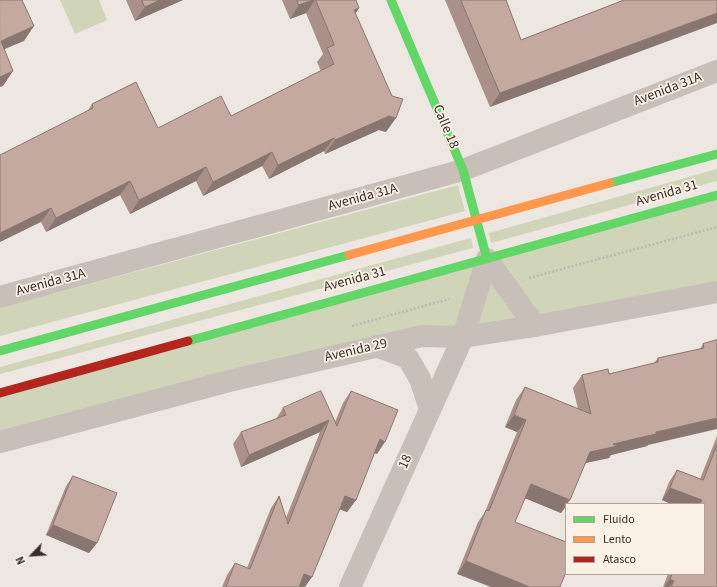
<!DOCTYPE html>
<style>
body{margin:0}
#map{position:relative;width:717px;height:587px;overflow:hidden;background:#eee7e1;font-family:"Source Sans 3",sans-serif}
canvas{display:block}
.legend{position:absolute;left:565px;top:503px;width:140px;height:72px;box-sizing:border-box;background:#fbf1e7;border:1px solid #ada29a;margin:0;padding:5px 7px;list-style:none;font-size:12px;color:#392c27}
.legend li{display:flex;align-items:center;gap:8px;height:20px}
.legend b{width:20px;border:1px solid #ada29a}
.north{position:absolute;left:12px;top:535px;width:40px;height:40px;-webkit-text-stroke:3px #fbf1e7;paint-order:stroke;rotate:245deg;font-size:11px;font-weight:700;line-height:16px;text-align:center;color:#392c27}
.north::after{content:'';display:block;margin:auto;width:14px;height:18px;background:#392c27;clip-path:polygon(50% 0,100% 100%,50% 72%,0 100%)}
</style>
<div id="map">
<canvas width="717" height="587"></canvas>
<ul class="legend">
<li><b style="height:5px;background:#63d668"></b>Fluido</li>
<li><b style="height:5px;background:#ff974d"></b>Lento</li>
<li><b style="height:5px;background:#b3261e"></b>Atasco</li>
</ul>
<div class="north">N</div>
</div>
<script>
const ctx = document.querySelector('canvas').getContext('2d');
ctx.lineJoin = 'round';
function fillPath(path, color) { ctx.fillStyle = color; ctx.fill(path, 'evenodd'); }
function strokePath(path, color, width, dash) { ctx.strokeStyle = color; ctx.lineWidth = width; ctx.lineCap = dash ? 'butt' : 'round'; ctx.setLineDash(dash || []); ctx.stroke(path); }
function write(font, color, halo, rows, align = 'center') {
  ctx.font = font + ' "Source Sans 3",sans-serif'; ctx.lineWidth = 3.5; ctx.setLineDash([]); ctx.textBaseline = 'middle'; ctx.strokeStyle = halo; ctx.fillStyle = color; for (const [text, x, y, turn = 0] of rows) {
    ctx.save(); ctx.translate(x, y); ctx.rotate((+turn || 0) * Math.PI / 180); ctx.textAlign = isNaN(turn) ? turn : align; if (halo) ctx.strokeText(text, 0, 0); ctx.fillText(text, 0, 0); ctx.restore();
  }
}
fillPath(new Path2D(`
 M60 0H99L107 20 75 34Z
 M717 169V181L491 243 489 233Z
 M458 185 465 211 0 336V308Z
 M717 195V280L709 293 463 337 0 442V393Z
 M471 238 473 248 0 374V367Z`), '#d0d4b9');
strokePath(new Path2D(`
 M529 278 717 227
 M352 326 449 299`), '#c0b8b2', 2.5, [2, 2]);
strokePath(new Path2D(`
 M487 259 535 326
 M0 297 463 170 717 71
 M376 346 408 358 420 379 430 409
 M0 442 229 381 422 336 463 337 535 326 717 292
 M350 587 463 337 487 259`), '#c8bfb9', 22);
strokePath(new Path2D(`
 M391 0 463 170 487 259
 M610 183 717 154
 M188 341 717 195
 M0 351 349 255`), '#63d668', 9);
strokePath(new Path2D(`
 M349 255 610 183`), '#ff974d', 9);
strokePath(new Path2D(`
 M0 393 188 341`), '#b3261e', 9);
fillPath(new Path2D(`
 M126 0H183L135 21Z
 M282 0H356L359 8 355 14 386 132 379 130 325 154 324 151 269 179 262 166 203 196 196 181 130 214 120 195 46 232 41 222 87 112 92 104 158 128 231 116 321 71 317 62 323 54 306 13 290 19Z
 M445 0H506L521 40 624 0 490 107Z
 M717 340 647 446 611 455 609 458 585 463 566 504V506L561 513 525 498 457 574 478 522 485 512 517 432 505 427 516 400 525 387 578 409 573 388 582 375 609 374 654 363 658 358 700 349 703 344Z
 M351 391 377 454 374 453 356 500 347 512 340 509 305 587H222L227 575 235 563 247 568 271 508 279 496 286 518 320 432 241 467 233 444 241 432 276 419 283 408 335 422 343 403Z
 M717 436V587H663L668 574H704V504H671L662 500 669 482 677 470 700 479Z
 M73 476 97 543 89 553 46 535 66 486Z`), '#a9918a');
fillPath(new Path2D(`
 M160 0H183L135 21 145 7Z
 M313 0H315L306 13 290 19 299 5Z
 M359 8 350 22 354 10Z
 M717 13V23L490 107 500 93Z
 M34 26 24 41 0 51 1 41Z
 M13 71 3 86 0 87V77Z
 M389 116 396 118 386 132 379 130 325 154 335 140Z
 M334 138 324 151 269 179 278 165Z
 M272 152 262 166 203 196 213 182Z
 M206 167 196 181 130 214 139 200Z
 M130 181 120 195 46 232 56 218Z
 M51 208 41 222 0 242V233Z
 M514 415 526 420 517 432 505 427Z
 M717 418V429L648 445 647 446 611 455 609 458 581 464 590 452 613 444 656 432Z
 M329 420 320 432 241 467 249 455Z
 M380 439 385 442 377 454 371 451Z
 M531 484 570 500 567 504H566V506L561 513 522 497Z
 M670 488 702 500 699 504H671L662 500Z
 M345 496 356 500 347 512 336 508Z
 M53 525 97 543 89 553 46 535Z
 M466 561 530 587H491L457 574Z
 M304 574 312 577 305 587H299Z
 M670 579 674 581 669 587H664Z`), '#897671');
const building = new Path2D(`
 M0 0H22L34 26 1 41 13 71 0 77Z
 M142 0H160L145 7Z
 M297 0H313L299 5Z
 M316 0H356L359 8 354 10 392 96 403 99 396 118 389 116 335 140 334 138 278 165 272 152 213 182 206 167 139 200 130 181 56 218 51 208 0 233V155L93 108 92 104 136 82 158 128 221 96 231 116 334 64 327 48 334 45Z
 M461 0H506L521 40 624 0H717V13L500 93Z
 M717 340V418L656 432V434L613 444 618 446 590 452 570 500 531 484 515 522 566 542V572L560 587H530L466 561 486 510 489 511 526 420 514 415 525 387 591 414 582 375 608 369 609 374 658 362V358L704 348 703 344Z
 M321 391 337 426 351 391 398 410 385 442 380 439 356 500 345 496 312 577 304 574 299 587H226L235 563 250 569 279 496 288 524 329 420 249 455 241 432 286 415 283 408Z
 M717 445V587H671L674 581 670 579 672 574H704V504H700L702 500 670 488 677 470 703 480Z
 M73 476 117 493 97 543 53 525Z`);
fillPath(building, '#c4a9a1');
strokePath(building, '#897671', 1);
write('14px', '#392c27', '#fbf1e7', [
 ["Avenida 31A",668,90,-21],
 ["Calle 18",445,127,67],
 ["Avenida 31",667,194,-16],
 ["Avenida 31A",363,198,-15],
 ["Avenida 31",355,280,-15],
 ["Avenida 31A",51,283,-15],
 ["Avenida 29",356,351,-13],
 ["18",406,462,-66]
]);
</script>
